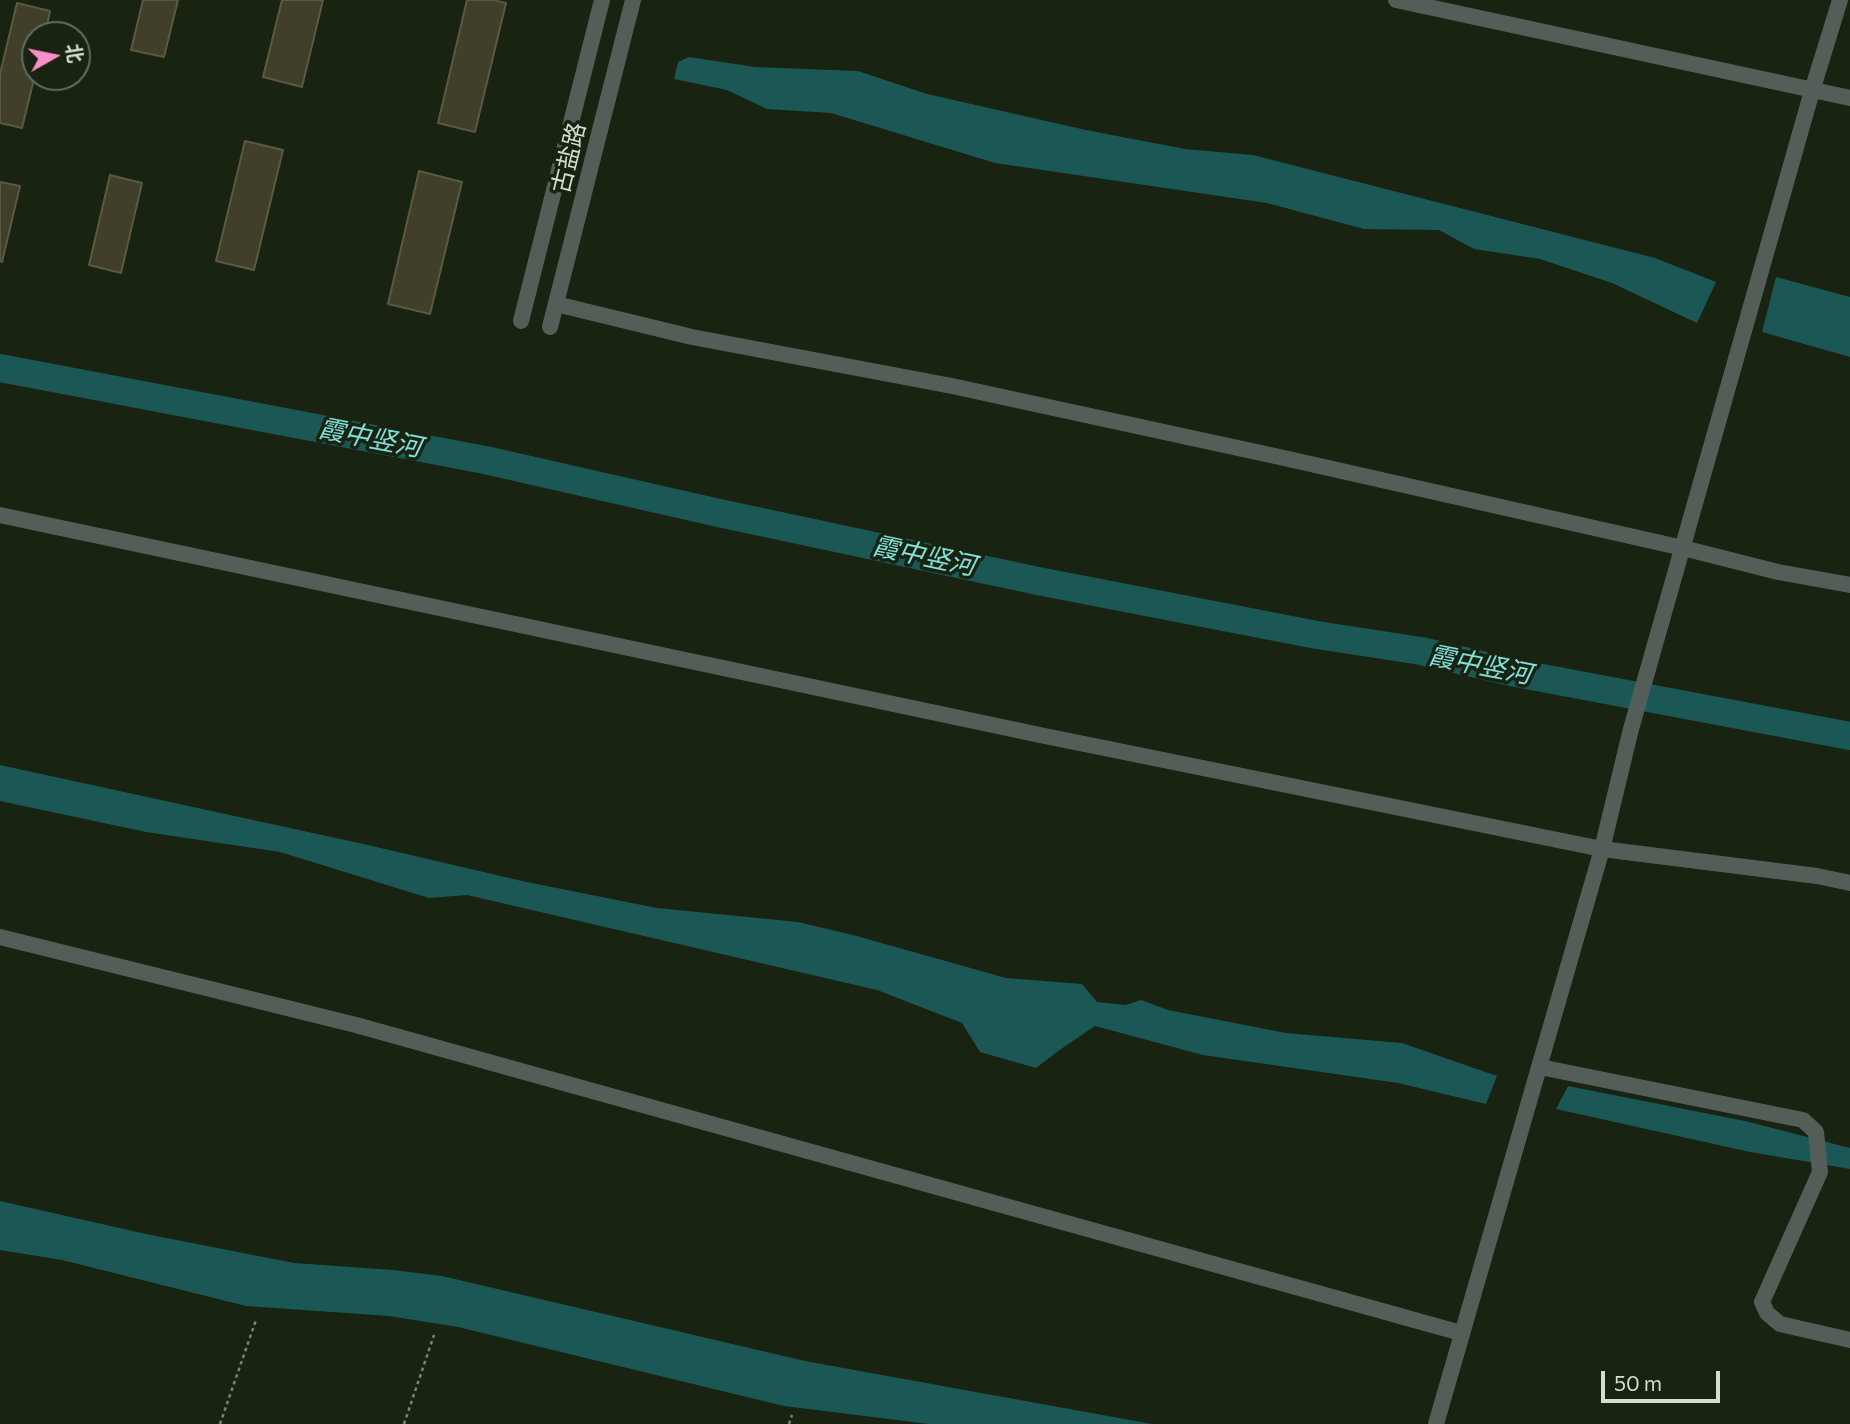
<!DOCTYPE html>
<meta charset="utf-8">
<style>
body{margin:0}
#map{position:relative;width:1850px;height:1424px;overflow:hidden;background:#182311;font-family:Commissioner,"Noto Sans SC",sans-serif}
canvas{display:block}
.north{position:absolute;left:21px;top:21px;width:70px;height:70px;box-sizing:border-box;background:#182311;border:2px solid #646d5d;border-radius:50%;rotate:81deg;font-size:19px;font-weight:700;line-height:28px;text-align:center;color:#d5dcd0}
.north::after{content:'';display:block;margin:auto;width:24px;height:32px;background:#f98fca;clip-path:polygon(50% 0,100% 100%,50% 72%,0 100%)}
.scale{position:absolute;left:1601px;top:1371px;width:119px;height:32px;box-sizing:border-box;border:4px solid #d5dcd0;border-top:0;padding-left:9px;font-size:21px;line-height:24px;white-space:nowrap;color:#d5dcd0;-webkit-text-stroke:5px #182311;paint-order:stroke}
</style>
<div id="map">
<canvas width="1850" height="1424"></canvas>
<div class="north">北</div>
<div class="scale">50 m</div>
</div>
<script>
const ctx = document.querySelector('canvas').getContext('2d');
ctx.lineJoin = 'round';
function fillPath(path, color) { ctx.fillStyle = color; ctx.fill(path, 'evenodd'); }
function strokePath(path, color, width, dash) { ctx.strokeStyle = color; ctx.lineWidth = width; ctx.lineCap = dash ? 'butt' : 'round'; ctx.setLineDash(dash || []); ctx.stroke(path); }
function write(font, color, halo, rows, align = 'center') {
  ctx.font = font + ' Commissioner,"Noto Sans SC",sans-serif'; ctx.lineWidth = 7; ctx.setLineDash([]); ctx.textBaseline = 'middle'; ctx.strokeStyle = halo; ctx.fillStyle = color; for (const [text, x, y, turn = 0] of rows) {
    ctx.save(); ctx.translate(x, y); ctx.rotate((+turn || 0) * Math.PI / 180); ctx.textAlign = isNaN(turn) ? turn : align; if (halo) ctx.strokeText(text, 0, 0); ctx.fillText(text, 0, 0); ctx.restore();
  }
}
fillPath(new Path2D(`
 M689 57 755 67 858 71 927 94 1086 130 1185 149 1253 155 1655 258 1716 282 1697 323 1612 283 1540 259 1474 249 1439 230 1364 229 1267 203 995 163 831 113 767 109 727 90 674 79 678 62Z
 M1776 277 1850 297V357L1762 332Z
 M0 765 368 845 522 881 657 908 798 922 853 935 1006 978 1082 984 1097 1002 1126 1005 1141 1000 1168 1010 1286 1033 1402 1043 1497 1076 1486 1104 1398 1083 1203 1055 1095 1026 1061 1049 1036 1068 980 1052 962 1023 877 990 467 895 429 898 280 852 146 832 0 801Z
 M1568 1086 1745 1121 1850 1148V1169L1750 1152 1556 1109Z
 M0 1201 146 1234 294 1263 393 1270 442 1276 805 1361 1152 1424H929L784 1406 458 1327 389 1316 246 1306 62 1260 0 1250Z`), '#1b5755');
strokePath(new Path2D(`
 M0 368 485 460 719 513 1038 581 1317 635 1421 651 1516 673 1850 736`), '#1b5755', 28);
const building = new Path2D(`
 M143 0H178L164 57 131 50Z
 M282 0H323L302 87 263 77Z
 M467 0H493L506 3 475 132 438 123Z
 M17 3 50 11 45 35H35V75L22 128 0 123V74Z
 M245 141 283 150 254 270 216 261Z
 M419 171 462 182 430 314 388 304Z
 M110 175 142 183 121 273 89 265Z
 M0 182 20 186 2 262 0 261Z`);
fillPath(building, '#413f29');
strokePath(building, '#5b5941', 2);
strokePath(new Path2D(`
 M220 1424 256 1320
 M404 1424 434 1335
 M789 1424 792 1415`), '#7b8475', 2.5, [3.5, 3.5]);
strokePath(new Path2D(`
 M1396 0 1850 98
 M556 304 692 337 952 386 1284 458 1683 548 1778 572 1850 585
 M521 321 602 0
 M550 327 633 0
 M0 515 1040 735 1602 849 1817 876 1850 883
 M0 937 356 1025 1461 1333
 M1540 1067 1803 1120 1816 1132 1820 1172 1762 1302 1767 1313 1780 1324 1850 1340
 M1436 1424 1602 849 1631 729 1812 91 1840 0`), '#545e59', 16);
write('24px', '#d5dcd0', '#182311', [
 ["古盐路",569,158,-76]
]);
write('italic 26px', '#81e0db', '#182311', [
 ["霞中竖河",370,438,11],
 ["霞中竖河",924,556,12],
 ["霞中竖河",1480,665,11]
]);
</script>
